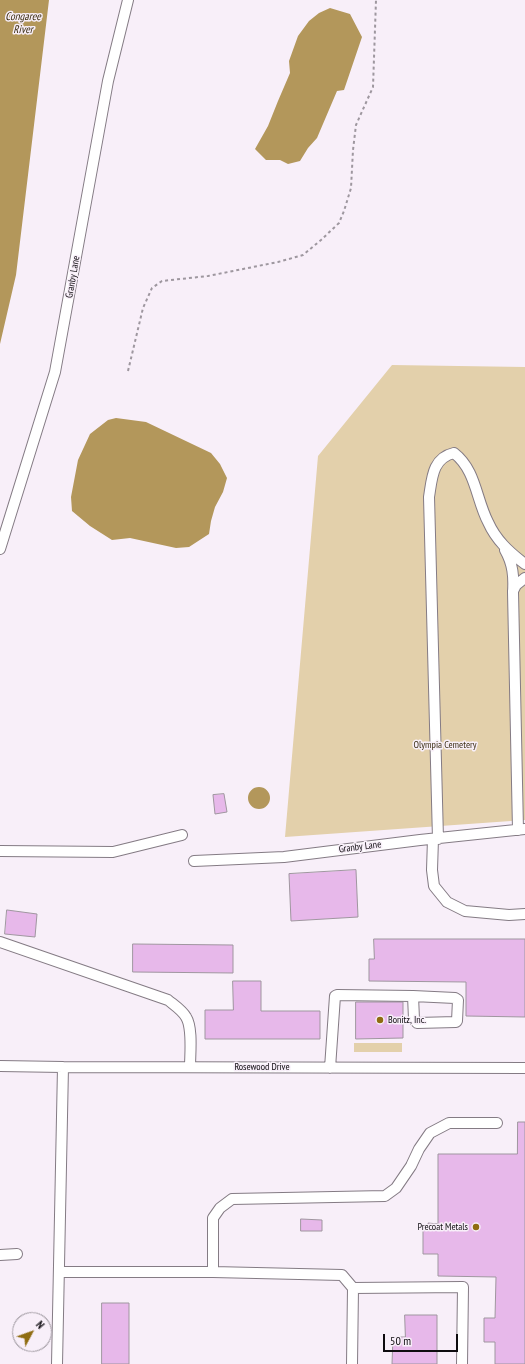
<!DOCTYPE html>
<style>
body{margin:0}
#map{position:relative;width:525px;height:1364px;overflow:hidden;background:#f8eff9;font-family:"PT Sans Narrow",sans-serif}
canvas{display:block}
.north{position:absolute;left:12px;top:1312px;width:40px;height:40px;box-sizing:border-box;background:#f8eff9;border:1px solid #9a949b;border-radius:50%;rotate:49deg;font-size:11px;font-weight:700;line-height:16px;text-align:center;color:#0e0b0f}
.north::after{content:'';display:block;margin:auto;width:14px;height:18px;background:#8f6c11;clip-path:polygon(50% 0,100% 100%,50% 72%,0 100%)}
.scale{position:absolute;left:383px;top:1334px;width:75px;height:18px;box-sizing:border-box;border:2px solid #0e0b0f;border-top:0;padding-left:5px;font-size:12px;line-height:14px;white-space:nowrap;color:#0e0b0f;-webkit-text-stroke:3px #f8eff9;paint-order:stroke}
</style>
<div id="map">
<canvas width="525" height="1364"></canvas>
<div class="north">N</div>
<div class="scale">50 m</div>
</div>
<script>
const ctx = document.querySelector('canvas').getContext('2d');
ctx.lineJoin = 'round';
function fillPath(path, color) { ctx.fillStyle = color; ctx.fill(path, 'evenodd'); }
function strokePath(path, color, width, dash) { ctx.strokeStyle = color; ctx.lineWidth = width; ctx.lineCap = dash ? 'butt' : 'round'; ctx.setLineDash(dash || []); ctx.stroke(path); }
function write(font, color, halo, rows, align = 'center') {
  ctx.font = font + ' "PT Sans Narrow",sans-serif'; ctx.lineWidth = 3; ctx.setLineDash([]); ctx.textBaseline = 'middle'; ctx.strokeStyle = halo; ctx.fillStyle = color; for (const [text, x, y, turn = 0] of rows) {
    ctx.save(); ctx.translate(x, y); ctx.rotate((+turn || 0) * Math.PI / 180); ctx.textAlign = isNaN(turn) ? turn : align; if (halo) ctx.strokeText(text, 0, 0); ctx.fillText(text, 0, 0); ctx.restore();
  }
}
fillPath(new Path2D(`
 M392 365 525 367V820L285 837 318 456Z
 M354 1043H402V1052H354Z`), '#e3d0ab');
fillPath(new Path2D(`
 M0 0H49L16 275 0 344Z
 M330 8 350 14 362 37 344 90 337 91 317 138 308 148 300 161 288 164 280 160H266L255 149 268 126 278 101 290 73 289 61 298 36 309 21 319 13Z
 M116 418 146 422 211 453 220 464 227 478 223 492 215 507 211 521 209 534 189 547 176 548 130 538 112 540 90 526 72 511 71 497 78 460 90 434 108 420Z
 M248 798a11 11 0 1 1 22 0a11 11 0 1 1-22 0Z`), '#b3975b');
const building = new Path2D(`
 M224 794 227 812 215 814 213 795Z
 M356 870 358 917 291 921 289 874Z
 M7 910 37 914 35 937 5 934Z
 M374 939H525V1017L466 1016V982L369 981V959H374Z
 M133 944 233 945V973L133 972Z
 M233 981H261V1011H320V1039H205V1010H233Z
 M356 1002H403V1038L356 1039Z
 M518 1122H525V1364H495V1342H484V1318H495L496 1277 438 1276V1254H423V1230H428V1223L438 1224V1154H517Z
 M301 1219 322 1220V1231H301Z
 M102 1303H129V1364H102Z
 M405 1315H437V1364H392L393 1337H405Z`);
fillPath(building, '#e7b8ea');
strokePath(building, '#9f969f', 1);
const minor = new Path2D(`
 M0 549 55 372 108 81 128 0
 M505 550C513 564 514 577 513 592L518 830
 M513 591 516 585 525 578
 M433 839 432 870 434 886 447 902 465 911 509 915 525 914
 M438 839 429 497C432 479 432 458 454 453 476 470 476 499 488 522 496 540 509 552 525 564
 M0 851 113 852 182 835
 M194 861 284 857 420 840 525 829
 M0 942 168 1000C174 1005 182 1010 186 1017 193 1028 190 1054 190 1067
 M0 1066 63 1067 525 1068
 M330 1068 335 996 337 995 413 996 455 998 458 1000 457 1021 456 1022 417 1023 414 1019 413 996
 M0 1255 17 1254
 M59 1272H213L342 1275 353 1288 463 1287 462 1364
 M213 1272V1218L220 1208 232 1199 385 1196 396 1188 411 1166 419 1149 430 1133 449 1123H497
 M57 1364 63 1067
 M352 1364 353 1288`);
strokePath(minor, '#847b84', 12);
strokePath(new Path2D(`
 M128 371 143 308 152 288 162 281 208 276 278 262 303 255 321 240 339 223 344 211 351 188 353 150 356 125 373 87 376 0`), '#9e979f', 2, [3, 3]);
strokePath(minor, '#fff', 10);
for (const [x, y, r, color] of [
 [380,1020,4,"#8f6c11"],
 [476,1227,4,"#8f6c11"]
]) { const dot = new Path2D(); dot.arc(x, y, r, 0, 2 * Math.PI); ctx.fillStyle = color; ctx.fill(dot); strokePath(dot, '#f8eff9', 1.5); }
write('10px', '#0e0b0f', '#f8eff9', [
 ["Granby Lane",73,277,-80],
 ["Granby Lane",360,847,-7],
 ["Rosewood Drive",262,1067]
]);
write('10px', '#3c2f14', '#f8eff9', [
 ["Olympia Cemetery",445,745]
]);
write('10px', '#0e0b0f', '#f8eff9', [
 ["Bonitz, Inc.",388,1020],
 ["Precoat Metals",468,1227,"right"]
], 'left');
write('italic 11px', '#372a0e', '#f8eff9', [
 ["Congaree",23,17],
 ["River",23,30]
]);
</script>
